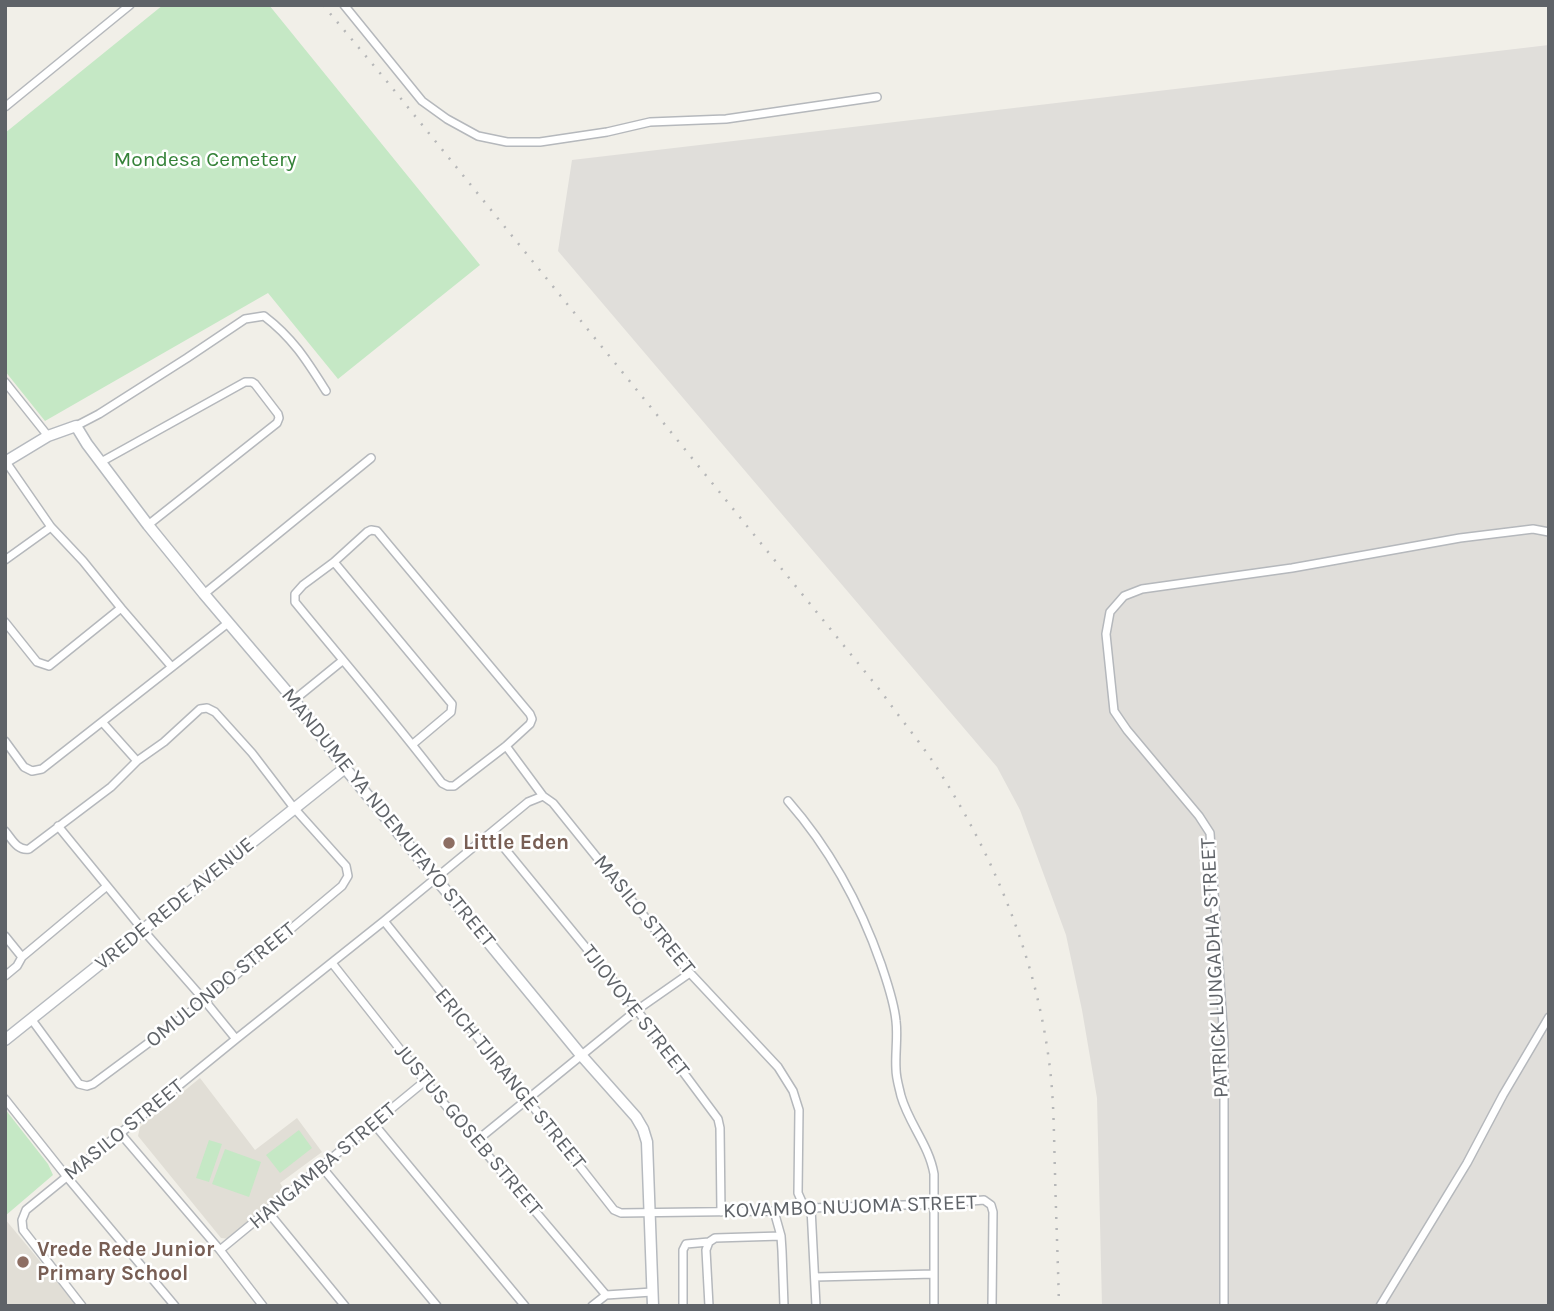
<!DOCTYPE html>
<style>
body{margin:0}
#map{position:relative;width:1554px;height:1311px;overflow:hidden;background:#f1efe8;font-family:Karla,sans-serif}
canvas{display:block}
.frame{position:absolute;inset:0;border:7px solid #5f6368;pointer-events:none}
</style>
<div id="map">
<canvas width="1554" height="1311"></canvas>
<div class="frame"></div>
</div>
<script>
const ctx = document.querySelector('canvas').getContext('2d');
ctx.lineJoin = 'round';
function fillPath(path, color) { ctx.fillStyle = color; ctx.fill(path, 'evenodd'); }
function strokePath(path, color, width, dash) { ctx.strokeStyle = color; ctx.lineWidth = width; ctx.lineCap = dash ? 'butt' : 'round'; ctx.setLineDash(dash || []); ctx.stroke(path); }
function write(font, color, halo, rows, align = 'center') {
  ctx.font = font + ' Karla,sans-serif'; ctx.lineWidth = 5; ctx.setLineDash([]); ctx.textBaseline = 'middle'; ctx.strokeStyle = halo; ctx.fillStyle = color; for (const [text, x, y, turn = 0] of rows) {
    ctx.save(); ctx.translate(x, y); ctx.rotate((+turn || 0) * Math.PI / 180); ctx.textAlign = isNaN(turn) ? turn : align; if (halo) ctx.strokeText(text, 0, 0); ctx.fillText(text, 0, 0); ctx.restore();
  }
}
fillPath(new Path2D(`
 M1549 45V1306H1102L1097 1098 1082 1010 1066 935 1020 810 997 767 558 251 572 160Z`), '#e0deda');
fillPath(new Path2D(`
 M200 1078 255 1150 297 1118 322 1152 280 1183 286 1192 230 1239 221 1238 138 1136 140 1127Z
 M5 1219 77 1306H5Z`), '#e1ded6');
fillPath(new Path2D(`
 M163 5H269L480 265 338 379 268 293 45 421 5 371V133Z
 M5 1109 48 1164 53 1175 5 1216Z
 M299 1130 312 1148 280 1173 266 1155Z
 M209 1140 222 1144 209 1182 196 1178Z
 M225 1149 261 1162 249 1197 212 1184Z`), '#c5e8c5');
const street = new Path2D(`
 M344 5 422 101 447 119 478 136 507 142H540L607 132 650 122 726 119 877 97
 M5 107 130 5
 M5 382 48 436
 M76 426 99 414 187 358 245 319 264 316C293 338 307 361 326 391
 M6 462 51 527 83 561 121 608 171 666
 M101 462 245 382H252L255 384 278 414 279 418 277 423 148 525
 M371 530 377 531 530 714 532 719 530 724 506 746 454 786H448L442 783C395 721 344 662 295 602V594L303 585 334 562 367 532Z
 M5 560 51 527
 M334 562 452 704 451 712 413 744
 M204 594 371 458
 M5 622 37 662 49 666 121 608
 M294 700 342 661
 M103 723 137 761
 M5 741 24 767 32 771 42 769 228 623
 M506 746 543 796
 M788 801C830 849 860 904 881 964 887 982 894 1001 896 1021 898 1037 895 1053 896 1069 896 1078 899 1087 901 1096 909 1124 929 1145 934 1174V1306
 M58 826 143 930 205 1001 236 1039
 M5 831C12 839 17 851 29 849L111 787 137 761 164 742 200 709 207 708 215 712 252 753 294 808 346 866 348 876 342 886 205 1001 93 1084 87 1086 79 1084 32 1020
 M492 833 637 1010 718 1119 720 1128 721 1212
 M384 921 527 1099 614 1210 621 1213 774 1211 811 1208 934 1204 984 1200 991 1205 993 1212 992 1306
 M5 936 22 957
 M332 963 425 1081 606 1295
 M5 976 17 966 22 957 107 886
 M5 1099 67 1177 175 1306
 M374 1124 525 1306
 M120 1133 220 1250 263 1306
 M475 1142 637 1010 690 973
 M321 1166 437 1306
 M774 1211 781 1236 782 1251 784 1306
 M268 1212 345 1306
 M220 1250 425 1081
 M815 1277 934 1274
 M82 1306 23 1230 22 1220 26 1210 236 1039 384 921 528 802 543 796 553 803 690 973 778 1067 793 1091 799 1110 798 1193 802 1202 811 1208 816 1306
 M592 1306 606 1295 652 1292
 M683 1306V1250L686 1244 709 1242
 M709 1306 706 1250 709 1242 715 1238 781 1236
 M1224 1306V1041L1210 833 1199 816 1127 730 1114 711 1106 634 1110 612 1124 596 1142 589 1292 568 1460 538 1533 529 1549 532
 M1380 1306 1467 1163 1503 1095 1549 1017`);
const secondary = new Path2D(`
 M5 462 48 436 76 426 87 444 148 525 204 594 294 700 345 768 581 1055 636 1117 643 1129 647 1142 653 1306
 M5 1040 345 768`);
strokePath(street, '#b5b8bc', 10);
strokePath(secondary, '#b6babf', 13);
strokePath(street, '#fff', 7);
strokePath(secondary, '#fff', 10);
strokePath(new Path2D(`
 M323 5 385 79 883 694C901 720 922 744 939 771 998 863 1040 969 1051 1078 1054 1109 1054 1141 1055 1173 1056 1217 1058 1262 1059 1306`), '#b6b7b8', 2.5, [2, 9]);
for (const [x, y, r, color] of [
 [449,843,7,"#8d6e63"],
 [23,1262,7,"#8d6e63"]
]) { const dot = new Path2D(); dot.arc(x, y, r, 0, 2 * Math.PI); ctx.fillStyle = color; ctx.fill(dot); strokePath(dot, '#fff', 2.5); }
write('21px', '#348238', '#fff', [
 ["Mondesa Cemetery",205,160]
]);
write('21px', '#5f6368', '#fff', [
 ["MANDUME YA NDEMUFAYO STREET",388,818,51],
 ["VREDE REDE AVENUE",175,904,-39],
 ["MASILO STREET",644,915,51],
 ["PATRICK LUNGADHA STREET",1215,968,-93],
 ["OMULONDO STREET",221,985,-39],
 ["TJIOVOYE STREET",635,1011,52],
 ["ERICH TJIRANGE STREET",510,1079,51],
 ["MASILO STREET",124,1130,-39],
 ["JUSTUS GOSEB STREET",468,1130,50],
 ["HANGAMBA STREET",323,1166,-40],
 ["KOVAMBO NUJOMA STREET",850,1207,-2]
]);
write('bold 21px', '#785e54', '#fff', [
 ["Little Eden",463,843],
 ["Vrede Rede Junior",37,1250],
 ["Primary School",37,1274]
], 'left');
</script>
